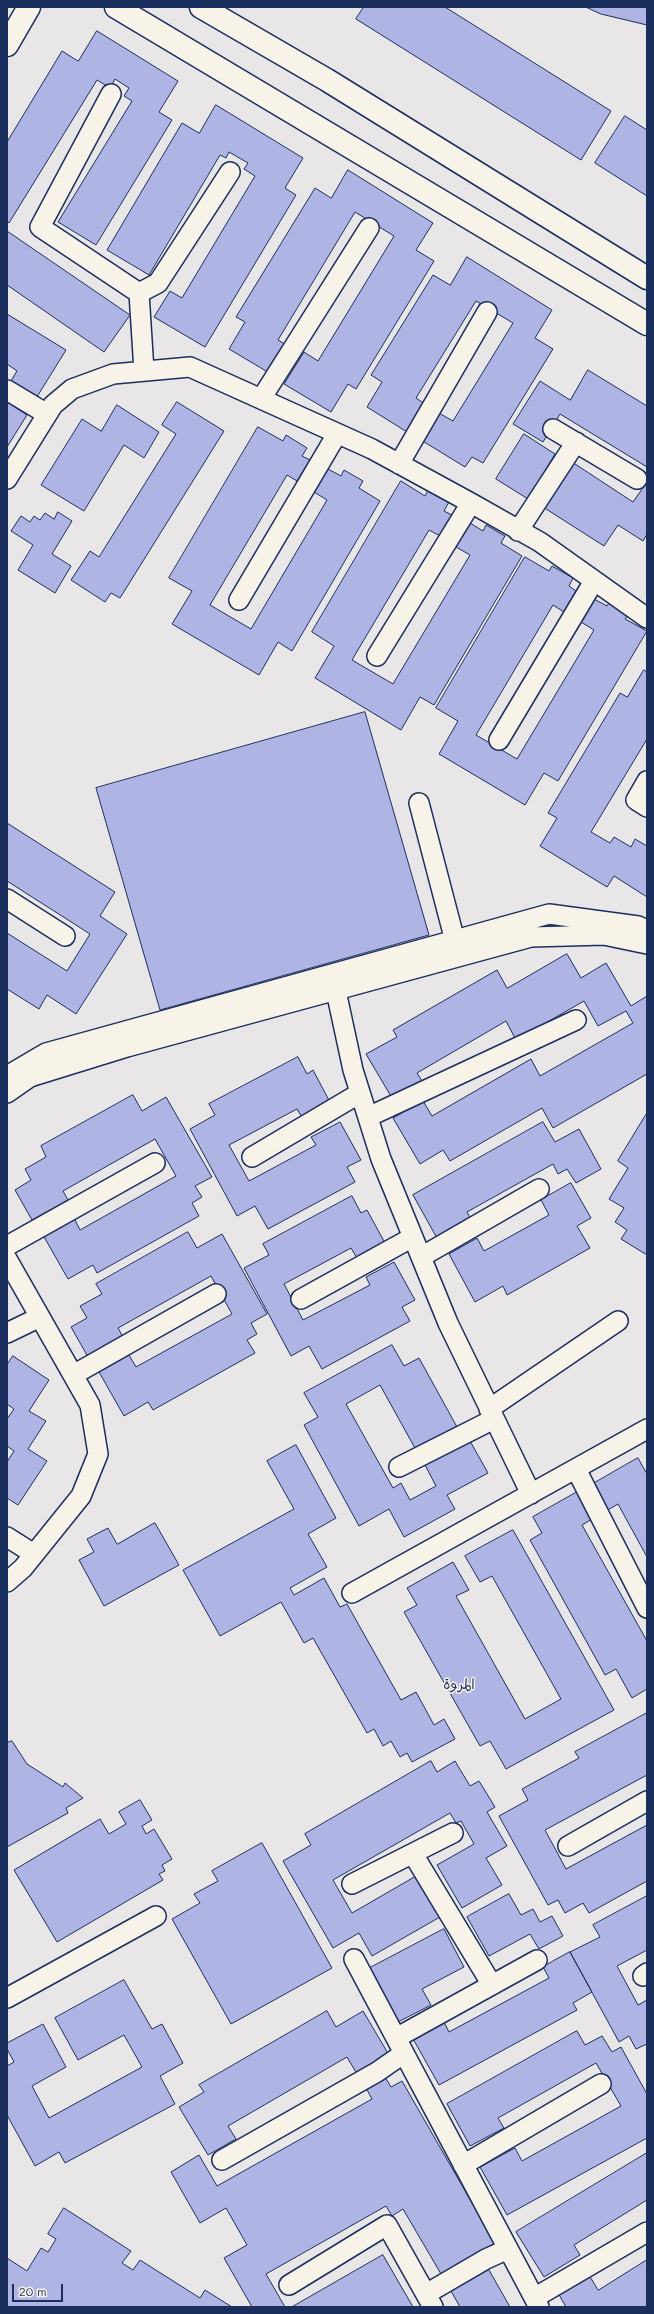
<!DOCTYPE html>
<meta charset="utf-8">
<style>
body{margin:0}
#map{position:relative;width:654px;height:2314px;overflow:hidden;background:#e9e6e7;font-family:Mali,sans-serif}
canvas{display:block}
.frame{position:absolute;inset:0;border:8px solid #1b2f5e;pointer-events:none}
.scale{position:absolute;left:12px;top:2284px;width:51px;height:18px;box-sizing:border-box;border:2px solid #1b2f5e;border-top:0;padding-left:5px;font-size:12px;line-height:14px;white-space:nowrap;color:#1b2f5e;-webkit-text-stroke:3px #f7f3e8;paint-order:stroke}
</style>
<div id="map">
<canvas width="654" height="2314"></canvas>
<div class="frame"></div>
<div class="scale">20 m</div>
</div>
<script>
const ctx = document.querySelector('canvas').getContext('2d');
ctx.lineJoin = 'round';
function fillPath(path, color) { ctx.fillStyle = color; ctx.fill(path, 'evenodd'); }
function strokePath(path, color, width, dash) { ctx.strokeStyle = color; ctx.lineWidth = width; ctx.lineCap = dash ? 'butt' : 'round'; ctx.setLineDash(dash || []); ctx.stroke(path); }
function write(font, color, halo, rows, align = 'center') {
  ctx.font = font + ' Mali,"Playpen Sans Arabic",sans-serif'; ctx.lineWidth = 3; ctx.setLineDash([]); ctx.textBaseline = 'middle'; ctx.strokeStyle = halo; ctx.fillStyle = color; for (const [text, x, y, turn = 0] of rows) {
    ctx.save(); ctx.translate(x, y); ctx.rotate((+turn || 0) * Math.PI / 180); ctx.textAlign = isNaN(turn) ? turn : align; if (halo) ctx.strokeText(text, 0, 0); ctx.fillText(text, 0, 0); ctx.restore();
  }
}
const building = new Path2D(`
 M364 7H445L611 111 581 160 356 19Z
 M586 7H647V25L601 14Z
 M97 31 178 81 159 112 172 120 96 245 58 222 132 101 124 96 129 88 115 79 110 88 97 80 9 223 7 221V142L62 51 78 61Z
 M216 105 303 158 285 188 296 195 205 347 154 317 170 291 182 298 255 176 244 169 248 163 229 152 226 158 220 155 149 275 107 250 182 123 199 133Z
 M625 116 647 130V196L595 163Z
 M348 170 433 223 416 250 434 261 356 389 348 384 331 412 284 384 304 352 318 361 394 236 355 212 278 340 288 346 271 374 229 349 245 322 236 317 315 188 331 198Z
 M7 231 130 315 104 352 7 285Z
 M467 257 552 310 535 338 553 349 483 463 472 457 465 467 421 440 437 412 453 421 513 323 476 301 416 398 425 404 407 432 367 407 382 382 371 375 433 275 450 285Z
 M7 314 66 350 35 400 9 384 17 371 7 364Z
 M588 370 647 406V467L560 414 543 442 513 424 540 381 570 400Z
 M7 402 27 415 7 447Z
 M177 402 224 431 120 598 111 593 105 602 71 580 90 551 99 557 176 434 162 425Z
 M117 405 159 432 144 458 124 445 84 511 41 485 82 419 101 431Z
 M258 427 283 441 286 435 307 448 302 456 310 460 297 481 287 475 210 605 251 629 327 500 314 492 328 469 341 476 344 470 363 481 359 488 380 501 292 651 278 642 259 675 172 624 192 591 169 578Z
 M524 434 555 454 528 499 496 479Z
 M572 462 633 502 647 482V534L643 541 618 525 604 546 543 507Z
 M401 481 425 496 428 490 449 502 444 511 452 515 440 536 429 530 352 660 393 684 470 555 456 547 470 523 483 531 486 525 505 536 501 543 522 556 434 705 420 697 401 730 315 678 334 646 312 632Z
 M58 512 72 521 52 554 71 566 55 593 18 570 33 545 11 531 21 516 30 522 34 516 40 520 45 513 54 519Z
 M525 557 549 571 552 566 573 578 569 586 576 591 564 612 553 605 476 735 517 759 594 630 581 622 594 599 607 606 611 600 630 612 625 619 647 631 558 781 544 773 525 805 439 754 458 721 436 708Z
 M644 670 647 672V739L591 832 610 843 614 837 631 847 635 839 647 846V897L614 876 607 887 540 846 557 818 548 813 620 693 627 697Z
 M365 712 429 935 160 1010 96 788Z
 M7 823 115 892 100 916 127 934 76 1014 47 995 39 1009 7 989V933L67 971 90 934 7 881Z
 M567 954 581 978 606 963 631 1006 647 996V1074L553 1128 542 1108 450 1161 443 1150 420 1164 393 1118 423 1101 432 1116 531 1059 540 1076 633 1023 626 1011 598 1026 584 1001 516 1040 506 1021 417 1073 422 1081 392 1098 366 1054 397 1037 393 1030 497 970 507 988Z
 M298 1057 307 1074 313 1070 331 1104 303 1119 297 1109 229 1145 249 1181 316 1145 311 1137 340 1122 361 1160 347 1167 355 1182 268 1229 255 1206 237 1216 190 1129 215 1115 209 1104Z
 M133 1095 142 1111 166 1097 212 1177 195 1186 202 1197 192 1203 199 1216 97 1273 93 1265 68 1279 43 1235 74 1218 80 1230 176 1176 155 1139 63 1191 68 1200 32 1220 15 1190 31 1180 25 1169 46 1157 41 1146Z
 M647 1113V1255L621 1239 627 1230 615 1222 624 1208 609 1199 628 1168 618 1161Z
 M543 1122 555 1142 579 1129 601 1169 576 1183 567 1169 558 1174 553 1164 467 1212 472 1221 438 1240 413 1195Z
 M571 1183 591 1218 577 1226 590 1248 507 1295 503 1286 475 1302 449 1254 477 1238 484 1251 549 1215 541 1200Z
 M352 1196 361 1213 367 1210 385 1243 357 1258 351 1248 284 1284 303 1320 370 1285 366 1277 394 1262 415 1300 402 1307 410 1321 322 1369 309 1346 291 1356 244 1268 269 1255 263 1244Z
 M188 1232 197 1248 222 1234 267 1314 251 1323 257 1334 247 1340 255 1353 153 1410 148 1402 124 1416 99 1372 129 1355 136 1367 232 1314 211 1276 118 1328 123 1337 88 1357 71 1327 87 1318 80 1306 102 1294 96 1284Z
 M392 1345 404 1366 419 1358 457 1427 416 1450 380 1385 346 1404 393 1488 401 1483 410 1500 436 1486 425 1465 470 1441 488 1473 447 1495 455 1509 404 1537 389 1509 359 1526 304 1425 318 1417 304 1393Z
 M13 1356 49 1380 29 1411 46 1421 28 1449 47 1461 18 1505 7 1498V1462L14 1451 7 1446V1419L14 1409 7 1404V1365Z
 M296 1445 336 1518 308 1534 327 1567 290 1588 294 1595 324 1578 340 1607 347 1604 401 1700 416 1692 434 1725 444 1719 455 1739 412 1762 407 1753 400 1757 391 1741 383 1746 374 1729 367 1733 313 1638 304 1643 281 1602 220 1636 183 1570 294 1509 267 1461Z
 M638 1458 647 1474V1557L618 1504 606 1511 591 1485Z
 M579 1491 594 1518 582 1525 647 1641V1689L632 1698 616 1669 605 1675 530 1540 542 1533 533 1517Z
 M155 1523 179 1565 104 1606 79 1560 94 1552 87 1539 108 1528 117 1544Z
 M513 1530 614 1710 506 1769 490 1741 480 1746 404 1612 417 1605 407 1588 453 1562 469 1590 456 1596 525 1719 561 1699 492 1576 480 1582 465 1556Z
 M647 1713V1775L545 1830 566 1869 647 1825V1881L589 1913 583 1903 565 1913 558 1900 548 1905 499 1816 528 1800 522 1789 579 1758 575 1752Z
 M12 1741 27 1764 63 1787 65 1783 83 1798 66 1808 68 1813 7 1847V1743Z
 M431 1761 437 1772 455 1761 470 1786 479 1781 495 1807 487 1812 507 1846 486 1858 502 1885 462 1908 437 1865 474 1844 461 1821 456 1823 450 1813 333 1880 352 1913 416 1876 440 1917 372 1956 359 1933 333 1948 283 1861 311 1845 305 1834Z
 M140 1800 152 1820 142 1826 146 1834 154 1829 172 1859 162 1865 165 1871 159 1874 163 1880 57 1942 14 1870 100 1819 109 1834 126 1824 119 1812Z
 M262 1843 332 1968 231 2024 172 1919 200 1903 194 1894 218 1881 212 1871Z
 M509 1894 521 1915 533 1909 540 1922 552 1916 563 1936 539 1949 530 1934 489 1956 467 1917Z
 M647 1896V1950L617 1966 638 2005 647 2000V2044L636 2049 629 2036 619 2042 570 1952 600 1937 593 1925Z
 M444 1929 464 1967 422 1989 431 2005 396 2023 368 1969Z
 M570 1952 592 1992 573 2003 577 2010 439 2085 412 2037 443 2020 449 2032 549 1978 543 1967Z
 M124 1980 152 2029 162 2024 183 2063 160 2076 175 2104 65 2163 59 2152 35 2166 7 2115V2066L14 2062 7 2049V2043L43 2024 66 2067 32 2086 49 2118 142 2067 124 2035 78 2060 55 2018Z
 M327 2011 336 2027 363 2011 389 2055 357 2074 347 2057 228 2126 236 2139 208 2155 179 2107 204 2092 199 2085Z
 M577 2031 585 2045 602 2036 612 2052 621 2047 647 2094V2138L507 2215 480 2167 515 2148 522 2161 621 2106 596 2063 498 2118 504 2128 470 2146 447 2104Z
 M385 2077 391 2087 402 2081 495 2243 441 2274 403 2209 392 2216 386 2206 266 2274 285 2307H252L224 2258 247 2245 226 2208 200 2223 171 2172 199 2155 217 2186 372 2099 366 2088Z
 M647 2153V2200L574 2245 580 2255 544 2277 516 2232Z
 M64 2208 131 2251 122 2263 133 2270 140 2260 200 2298 205 2290 232 2307H7V2258L27 2271 41 2248 48 2252 56 2239 48 2234Z
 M383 2255 413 2307H292Z
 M647 2260V2307H566L558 2293 589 2275 598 2290Z
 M489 2270 510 2307H460L451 2291Z`);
fillPath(building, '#b0b4e5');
strokePath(building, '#1b2f5e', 1);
const street = new Path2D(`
 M111 94 40 227 139 293 144 371
 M139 293 158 283 230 172
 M7 390 47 414
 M261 399 369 228
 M553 429 637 479
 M399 464 487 312
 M7 479 53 405 72 389 113 374 190 367 372 449 471 503 540 542 647 618
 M518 531 576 442
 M239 600 337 434
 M377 656 471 503
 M499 740 594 581
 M647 781 636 800 647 807
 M419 803 455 941
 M7 899 65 936
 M336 991 353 1070 381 1159 448 1323 531 1494
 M7 1076 46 1053 549 914 638 926 647 930
 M7 1093 30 1077 127 1047 531 937 604 935 647 944
 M368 1117 576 1020
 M252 1157 360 1093
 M7 1246 155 1163
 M421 1257 539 1189
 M7 1259 90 1405 98 1454 81 1496 23 1568 7 1582
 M301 1299 413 1237
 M7 1333 40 1317
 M73 1375 216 1294
 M489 1409 618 1321
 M399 1467 494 1419
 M576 1469 647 1608
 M7 1537 34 1554
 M352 1593 647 1429
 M568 1846 647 1801
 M413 1854 492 1985
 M352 1884 453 1833
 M354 1959 539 2307
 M643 1976 647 1973
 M7 1998 156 1916
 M396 2038 537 1960
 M222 2160 377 2072 403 2054
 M463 2165 601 2084
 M289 2285 387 2225 433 2307
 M426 2294 486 2259 508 2249
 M534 2298 647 2232`);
const secondary = new Path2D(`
 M116 7 647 324
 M201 7 327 80 647 278
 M7 45 29 7`);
strokePath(street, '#1b2f5e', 22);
strokePath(secondary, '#1b2f5e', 25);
strokePath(street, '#f7f3e8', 19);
strokePath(secondary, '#f7f3e8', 22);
write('14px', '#1b2f5e', '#f7f3e8', [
 ["المروة",459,1685]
]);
</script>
